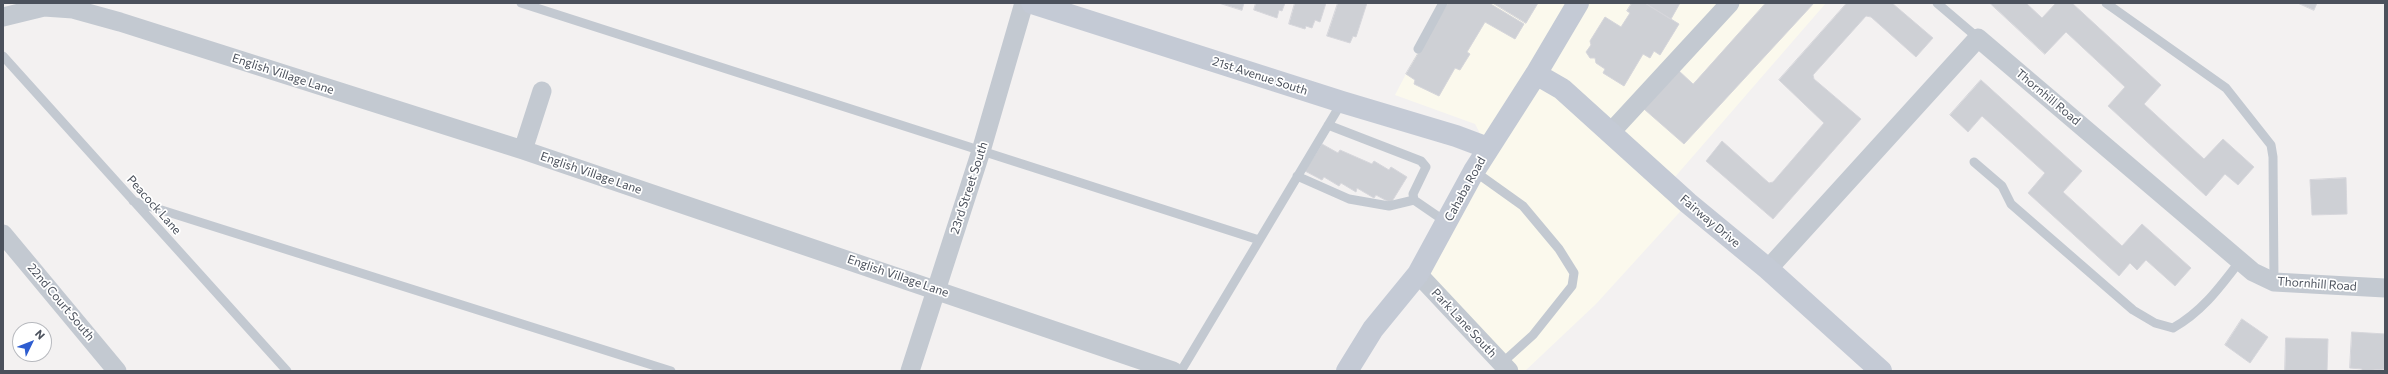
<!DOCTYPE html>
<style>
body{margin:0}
#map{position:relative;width:2388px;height:374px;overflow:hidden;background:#f3f1f1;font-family:Commissioner,sans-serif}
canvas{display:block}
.frame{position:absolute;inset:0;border:4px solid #4b515c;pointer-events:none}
.north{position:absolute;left:12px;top:322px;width:40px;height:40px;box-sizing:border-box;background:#fff;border:1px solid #b7b9be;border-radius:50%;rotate:47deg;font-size:11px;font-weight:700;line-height:16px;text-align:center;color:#4b515c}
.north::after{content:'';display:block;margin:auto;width:14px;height:18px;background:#2e5dd0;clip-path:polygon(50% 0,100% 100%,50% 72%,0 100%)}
</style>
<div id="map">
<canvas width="2388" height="374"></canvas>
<div class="frame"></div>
<div class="north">N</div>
</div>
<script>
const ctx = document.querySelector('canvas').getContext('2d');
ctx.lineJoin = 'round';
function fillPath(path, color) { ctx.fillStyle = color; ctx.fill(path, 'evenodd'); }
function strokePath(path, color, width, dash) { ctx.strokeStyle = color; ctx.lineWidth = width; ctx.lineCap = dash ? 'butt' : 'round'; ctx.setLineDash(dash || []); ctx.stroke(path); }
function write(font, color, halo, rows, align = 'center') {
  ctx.font = font + ' Commissioner,sans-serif'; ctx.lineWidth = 3.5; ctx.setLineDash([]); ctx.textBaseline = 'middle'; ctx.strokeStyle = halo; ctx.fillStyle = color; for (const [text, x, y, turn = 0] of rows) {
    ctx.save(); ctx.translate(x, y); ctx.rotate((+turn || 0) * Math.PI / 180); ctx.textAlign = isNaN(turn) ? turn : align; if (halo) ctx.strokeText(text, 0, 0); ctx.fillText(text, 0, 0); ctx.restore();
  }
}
fillPath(new Path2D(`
 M1443 3H1826L1668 185 1688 203 1596 304 1525 371H1509L1418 274 1488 148 1475 124 1395 95Z`), '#fbf9ed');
const building = new Path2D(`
 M1219 3H1244L1242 10Z
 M1256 3H1285L1282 11 1279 10 1277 18 1254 10Z
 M1295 3H1326L1320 22 1315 20 1312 28 1306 26 1305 29 1289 24Z
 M1338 3H1367L1356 37 1353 36 1350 43 1327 36Z
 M1448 3H1489L1524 24 1515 39 1485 22 1467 52 1470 54 1460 70 1455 68 1439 96 1414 84 1415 80 1406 74Z
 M1493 3H1538L1526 23Z
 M1632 3H1645L1679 24 1660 55 1654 51 1650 58 1643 54 1624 86 1603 73 1605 69 1596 63 1595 58H1590L1586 52 1591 45 1590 41 1605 17 1621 27 1630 13 1627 11Z
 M1645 3H1680L1671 19Z
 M1766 3H1814L1684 144 1644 109 1678 70 1693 84Z
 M1847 3H1892L1933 38 1916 57 1871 17 1866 16 1813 75 1814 79 1861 119 1773 219 1706 161 1722 141 1769 183 1773 182 1824 123 1779 80Z
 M1990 3H2026L2042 18 2056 3H2072L2161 85 2144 104 2204 159 2223 139 2254 167 2238 185 2225 174 2206 196 2108 106 2125 87 2066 32 2045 54Z
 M2298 3H2317L2314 10Z
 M1981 80 2082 171 2063 192 2122 246 2142 224 2191 268 2175 286 2146 260 2137 270 2130 263 2119 276 2028 193 2045 173 1982 116 1968 132 1950 115Z
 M1322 144 1338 153 1340 150 1372 164 1374 161 1389 170 1391 167 1407 177 1391 203 1376 195 1374 198 1357 188 1356 192 1341 183 1339 186 1324 177 1322 180 1305 171Z
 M2346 178 2347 214 2312 215 2310 180Z
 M2242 319 2268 337 2250 363 2225 345Z
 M2352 332 2385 334V369L2362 371V369L2350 368Z
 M2286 338 2328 339 2327 371H2285Z`);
fillPath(building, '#ced0d5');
strokePath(building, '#d6d6db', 1);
strokePath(new Path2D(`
 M521 3 1259 240
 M1937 3 1978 38
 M2106 3 2226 88 2271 145 2273 157 2274 282
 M1418 49 1443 3
 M3 56 287 371
 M1328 125 1421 161 1426 167 1413 194 1414 200 1446 222
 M1974 162 2002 186 2011 204 2133 310 2155 323 2173 328C2202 312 2220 287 2240 261
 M1474 171 1523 206 1559 249 1574 273 1572 286 1533 335 1502 363
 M1297 176 1349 199 1389 206 1414 200
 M133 201 671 371
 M1181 371 1342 102`), '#c3c9d1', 9);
strokePath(new Path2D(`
 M3 17 44 7 73 9 120 22 523 150 1173 371
 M1611 132 1730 3
 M523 150 542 91
 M3 234 117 371
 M1768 269 1978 38 2253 272 2274 282 2385 288
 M1418 274 1509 371
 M910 371 981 151 1024 3`), '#c3c9d1', 19);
strokePath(new Path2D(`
 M1032 3 1342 102 1456 136 1488 148
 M1536 74 1562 89 1688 203 1768 269 1881 371
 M1347 371 1373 329 1418 274 1474 171 1536 74 1578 3`), '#c4cad5', 22);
write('12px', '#4b515c', '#fff', [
 ["English Village Lane",283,74,18],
 ["21st Avenue South",1260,76,18],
 ["Thornhill Road",2048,97,40],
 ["English Village Lane",591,173,19],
 ["23rd Street South",969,188,-72],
 ["Cahaba Road",1465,189,-61],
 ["Peacock Lane",154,205,48],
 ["Fairway Drive",1710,221,40],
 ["English Village Lane",898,276,19],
 ["Thornhill Road",2317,284,4],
 ["22nd Court South",61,302,50],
 ["Park Lane South",1464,323,47]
]);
</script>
